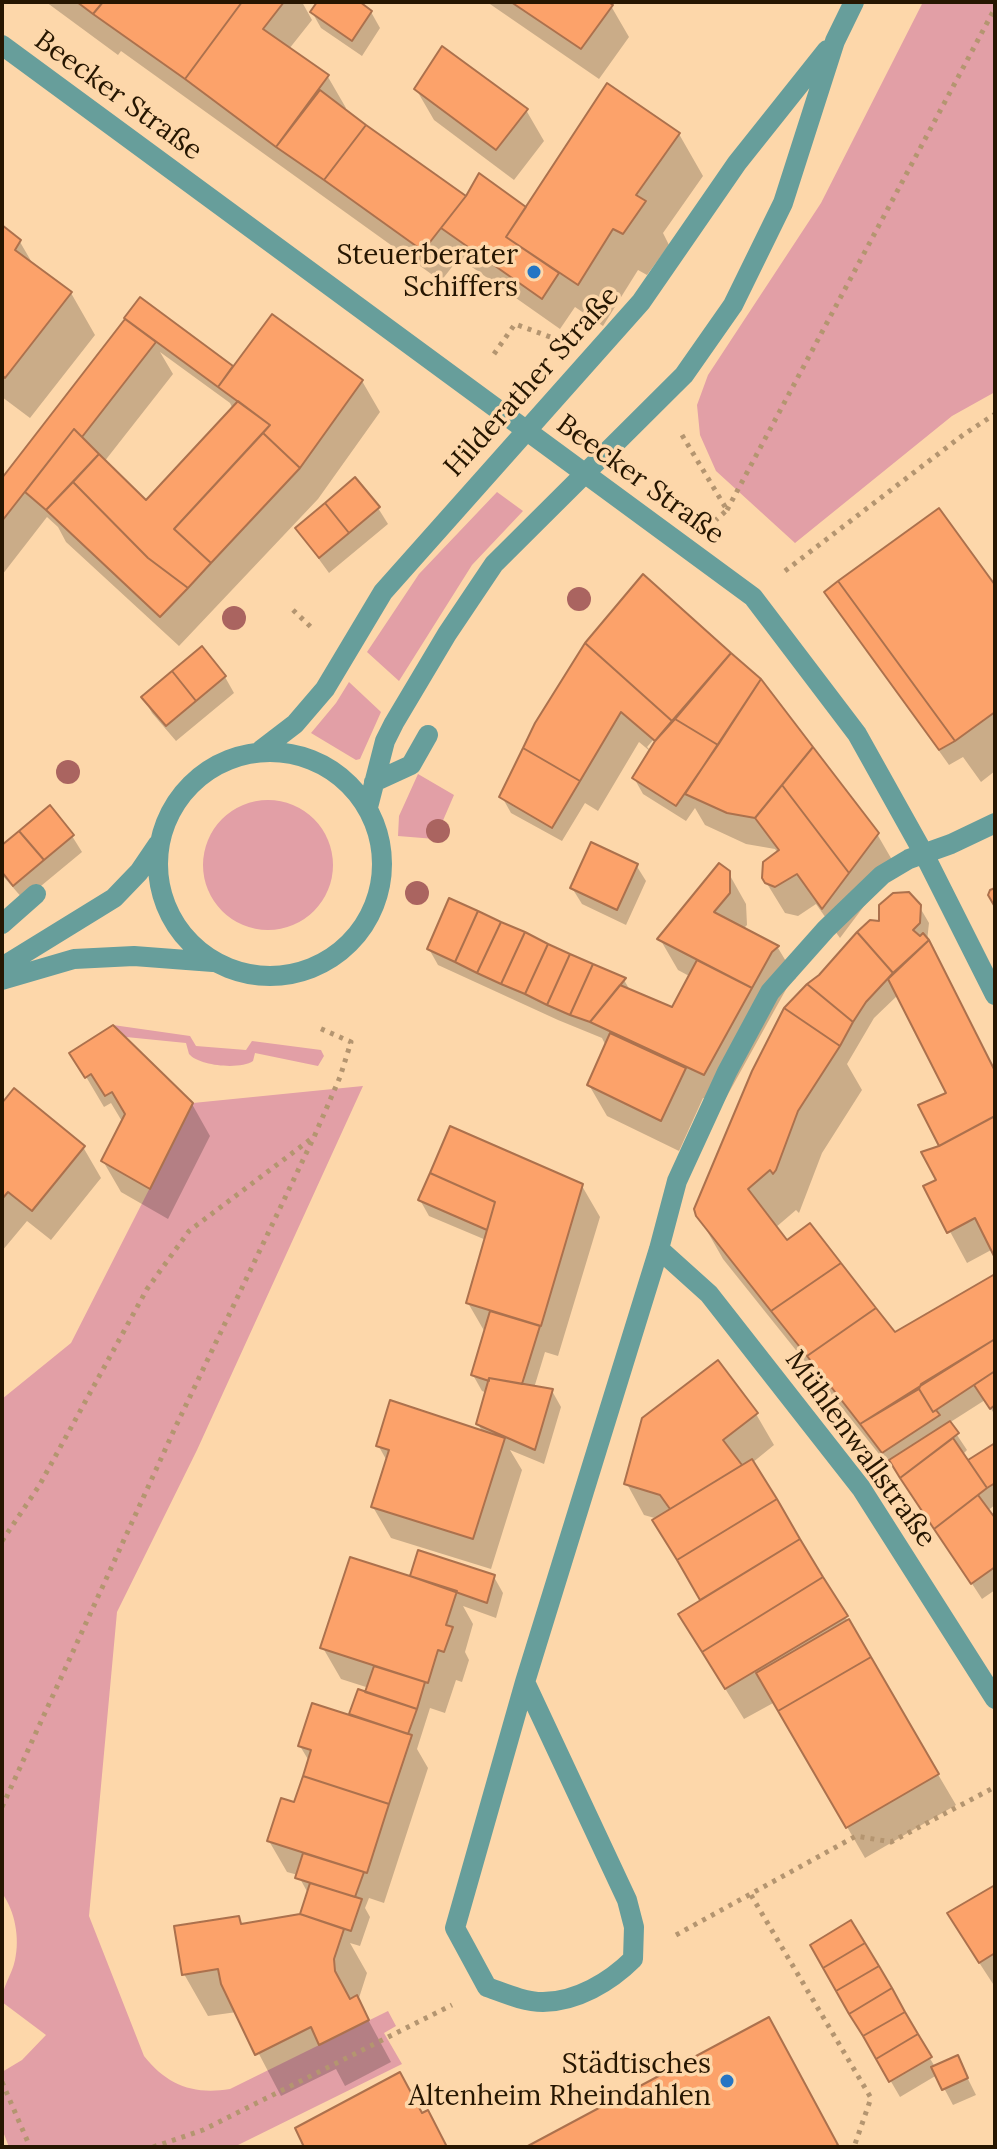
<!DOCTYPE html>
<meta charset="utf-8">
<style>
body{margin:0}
#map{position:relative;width:997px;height:2149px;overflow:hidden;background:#fdd7aa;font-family:Lora,serif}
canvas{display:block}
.frame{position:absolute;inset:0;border:4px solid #261601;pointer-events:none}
</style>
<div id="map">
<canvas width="997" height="2149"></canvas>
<div class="frame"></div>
</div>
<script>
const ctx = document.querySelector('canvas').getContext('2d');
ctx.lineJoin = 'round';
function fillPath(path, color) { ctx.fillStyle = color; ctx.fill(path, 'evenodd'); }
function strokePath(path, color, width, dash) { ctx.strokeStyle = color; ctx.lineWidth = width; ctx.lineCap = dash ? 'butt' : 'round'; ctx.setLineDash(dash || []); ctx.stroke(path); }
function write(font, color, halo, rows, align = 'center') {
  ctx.font = font + ' Lora,serif'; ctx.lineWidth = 7; ctx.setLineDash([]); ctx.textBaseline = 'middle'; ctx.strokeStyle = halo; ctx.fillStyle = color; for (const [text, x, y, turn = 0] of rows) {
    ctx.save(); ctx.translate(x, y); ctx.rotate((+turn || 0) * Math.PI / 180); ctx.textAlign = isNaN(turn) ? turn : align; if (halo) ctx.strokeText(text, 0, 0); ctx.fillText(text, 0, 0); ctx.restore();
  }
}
fillPath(new Path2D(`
 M923 2H995V392L952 416 795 543 716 471 700 435 697 405 708 375 821 203Z
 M497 492 523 511 472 565 399 681 367 652 419 574Z
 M349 682 381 712 360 759 356 760 311 733 336 703Z
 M418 774 454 795 435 839 398 836 399 816Z
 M203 865a65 65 0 1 1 130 0a65 65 0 1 1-130 0Z
 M113 1025 190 1036 196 1046 246 1050 252 1041 321 1050 324 1056 318 1066 255 1053 253 1061C240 1070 199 1066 189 1054L186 1043 126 1037Z
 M363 1086 197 1450 117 1612 89 1916 144 2056C167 2085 193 2095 230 2089L388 2011 396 2026 384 2033 402 2064 234 2147H9L2 2129V2072L22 2060 46 2035 2 2002C2 1986 12 1975 15 1960 20 1938 15 1911 2 1893V1399L71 1343 193 1103Z`), '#e29fa6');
fillPath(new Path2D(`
 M46 2H302L312 20 289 49 328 77 346 108 344 110 466 199 527 209 679 134 703 176 663 233 669 245 647 275 638 270 603 326 575 307 560 329 459 258 441 281 121 51 118 55Z
 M320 2H357L371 12 380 28 362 56 321 28 312 12Z
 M487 2H605L611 6 629 37 599 79Z
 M416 89 526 110 544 141 514 180 434 120Z
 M2 228 20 242 34 266 71 293 95 335 30 418 2 397Z
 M127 320 233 370 362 381 380 412 318 499 179 646 66 542 58 527 47 517 2 575V481ZM160 352 230 403 233 409 146 503 104 462 173 374Z
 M378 508 388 524 329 573 297 529Z
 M643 577 760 680 877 834 895 865 840 938 816 904 798 916 785 913 766 882 778 853 775 849 746 844 705 825 695 808 686 821 643 794 634 778 651 752 639 742 598 811 585 803 562 841 511 813 502 797ZM724 659 726 662 650 750 647 747Z
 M995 588V771L981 782 963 757 949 765 826 592Z
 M225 677 234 693 176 741 152 713 143 697Z
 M72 836 82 852 24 900 2 875V848Z
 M636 865 646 881 626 925 582 904 572 888Z
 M728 872 746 904 747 925 743 929 778 948 796 978 789 984 722 1105 703 1098 679 1151 607 1116 589 1085 606 1046 602 1038 558 1020 438 965 429 949 624 980 631 992 673 1009 691 977 678 970 660 939Z
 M919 906 929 923 927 941 995 1070V1253L993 1249 967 1263 926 1187 938 1181 924 1153 940 1145 949 1094 898 995 874 1018 847 1064 862 1090 822 1153 799 1213 796 1210 775 1228 786 1243 895 1334 995 1277V1415L985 1400 949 1423 967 1450 962 1455 967 1463 995 1445V1505L987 1511 995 1521V1590L982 1599 895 1466 881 1453 879 1454 723 1259 698 1215 881 923Z
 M72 1053 192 1104 210 1136 168 1219 121 1192 103 1161 123 1123 111 1103 104 1107Z
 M2 1107 83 1147 101 1178 51 1240 27 1221 2 1251Z
 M582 1186 600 1217 558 1356 545 1352 534 1388 552 1391 561 1407 544 1464 510 1450 522 1470 491 1569 391 1538 373 1507 387 1461 378 1445 483 1433 478 1424 487 1393 482 1391 473 1375 486 1334 468 1303 486 1240 429 1216 420 1200Z
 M756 1414 774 1445 752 1463 846 1618 956 1805 865 1858 775 1702 744 1719 698 1645 702 1601 672 1551 658 1519 644 1515 627 1484Z
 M494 1577 503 1593 496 1618 463 1606 473 1624 465 1652 469 1660 462 1682 456 1680 445 1713 430 1708 417 1749 428 1768 384 1903 369 1898 365 1908 370 1917 360 1946 350 1943 367 1973 358 2001 391 2062 345 2086 336 2069 281 2096 237 2012 208 2016 184 1974 238 1918 242 1925 302 1916 309 1895 298 1875 287 1872 269 1841 295 1805 309 1761 300 1746 354 1719 352 1714 369 1688 341 1679 323 1648 415 1580Z
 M995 1887V1987L967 1944Z
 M851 1923 935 2067 957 2057 976 2095 953 2105 937 2075 900 2097 812 1946Z`), '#0003');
const building = new Path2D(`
 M77 2H103L93 14Z
 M103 2H242L185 79 93 14Z
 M242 2H284L263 29 329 75 276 147 185 79Z
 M317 2H360L372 11 352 41 310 12Z
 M511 2H608L613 5 581 49Z
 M442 46 528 109 496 150 414 89Z
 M607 83 680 133 636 195 646 201 623 234 613 229 578 285 506 237Z
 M320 90 366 125 324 180 276 147Z
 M366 125 466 196 423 251 324 180Z
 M479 173 526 207 506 237 559 273 542 299 441 228 466 196Z
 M2 225 21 240 15 250 72 292 5 378 2 375Z
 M140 297 233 366 218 387 124 318Z
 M272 314 363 380 300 468 263 433 270 425 218 387Z
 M125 319 156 342 82 437 74 429 2 521V478Z
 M238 401 270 425 174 529 211 563 188 588 148 558 73 482 99 454 146 500Z
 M74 429 99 454 46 510 25 492Z
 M263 433 300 468 211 563 174 529Z
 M355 477 380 507 349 533 325 503Z
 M73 482 148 558 188 588 160 617 46 510Z
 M325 503 349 533 319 558 295 528Z
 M939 508 995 585V712L955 741 838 581Z
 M643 574 731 653 672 721 585 643Z
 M838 581 955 741 939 750 824 592Z
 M585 643 672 721 655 741 621 712 580 781 523 748 535 723Z
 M202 646 226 676 196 701 172 671Z
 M731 653 761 679 718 745 675 719Z
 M172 671 196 701 166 726 141 697Z
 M761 679 813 747 755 818 727 813 685 794Z
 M675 719 718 745 676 806 632 778 655 741Z
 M813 747 879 833 849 873 782 785Z
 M523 748 580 781 552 828 499 797Z
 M782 785 849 873 822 909 797 874 775 887 765 883 762 878 763 862 779 850 755 818Z
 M50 805 74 835 44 860 19 831Z
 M19 831 44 860 13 886 2 872V845Z
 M591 842 638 864 617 910 570 888Z
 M719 863 730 871V893L714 912 779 946 772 952 752 988 657 939Z
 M995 888V907L988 895 990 890Z
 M909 892 921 905 920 923 913 930 920 936 923 933 929 940 893 973 857 932 870 920 879 921V905L893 893Z
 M449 898 478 911 455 962 427 949Z
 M478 911 501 922 477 973 455 962Z
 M501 922 525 932 501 984 477 973Z
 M525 932 548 944 525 994 501 984Z
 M857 932 893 973 866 1002 853 1022 807 984 819 975Z
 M929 940 995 1071V1116L939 1146 918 1105 946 1093 888 979Z
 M548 944 570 954 547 1005 525 994Z
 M570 954 593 964 570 1015 547 1005Z
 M697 960 752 988 704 1075 590 1022 620 985 672 1007Z
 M593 964 626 978 590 1022 570 1015Z
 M807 984 853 1022 840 1046 784 1008Z
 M784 1008 840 1046 798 1111 776 1170 773 1174 770 1170 748 1189 787 1240 810 1223 841 1263 771 1311 696 1216 694 1209 752 1071Z
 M113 1025 193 1103 150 1189 101 1161 125 1114 112 1092 105 1096 91 1074 85 1078 69 1053Z
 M610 1033 686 1068 661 1121 587 1085Z
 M14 1088 85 1146 32 1211 8 1192 2 1199V1103Z
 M995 1116V1258L975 1218 947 1233 923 1186 936 1180 921 1152 939 1146Z
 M450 1126 583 1184 541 1326 466 1303 495 1202 430 1173Z
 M430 1173 495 1202 487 1230 418 1200Z
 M841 1263 876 1308 807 1356 771 1311Z
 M995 1274V1339L860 1424 807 1356 876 1308 895 1332Z
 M490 1311 540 1326 522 1384 489 1378V1381L471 1375Z
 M995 1339V1371L933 1412 919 1389 921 1384Z
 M718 1360 758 1413 723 1440 742 1465 670 1509 660 1495 624 1484 642 1418Z
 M995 1371V1405L990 1409 974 1385Z
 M489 1378 553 1389 535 1450 476 1424Z
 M919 1389 933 1412 936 1410 940 1415 882 1453 860 1424Z
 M390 1400 505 1438 473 1539 371 1507 389 1450 376 1446Z
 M950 1421 959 1433 900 1478 889 1460Z
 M953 1438 987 1488 934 1529 900 1478Z
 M995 1443V1483L987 1488 968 1460Z
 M752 1459 777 1499 677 1560 652 1520Z
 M978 1495 995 1518V1567L971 1584 934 1529Z
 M777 1499 800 1539 700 1600 677 1560Z
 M800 1539 823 1577 702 1652 678 1614Z
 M418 1550 495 1575 487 1603 410 1576Z
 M350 1557 457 1591 446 1625 453 1627 444 1652 438 1650 428 1683 320 1648Z
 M823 1577 848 1616 725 1689 702 1652Z
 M849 1619 871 1657 778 1711 756 1673Z
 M871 1657 939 1774 846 1828 778 1711Z
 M374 1666 425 1682 417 1709 365 1692Z
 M358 1689 417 1709 408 1734 349 1714Z
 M312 1703 412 1735 389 1804 303 1776 311 1750 298 1746Z
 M303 1776 389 1804 367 1873 267 1841 281 1798 294 1802Z
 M303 1853 364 1872 355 1897 295 1878Z
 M310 1883 362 1899 351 1931 300 1914Z
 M995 1885V1953L979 1963 947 1913Z
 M300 1914 344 1929 334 1959 335 1971 350 1999 357 1995 369 2020 319 2045 311 2027 255 2055 221 1984 218 1969 182 1975 174 1926 239 1916 241 1924Z
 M851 1920 865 1943 823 1968 810 1945Z
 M865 1943 879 1966 836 1991 823 1968Z
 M879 1966 892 1988 849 2014 836 1991Z
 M892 1988 905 2012 863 2036 849 2014Z
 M905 2012 918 2034 876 2059 863 2036Z
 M769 2017 838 2145 834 2147H526Z
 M918 2034 932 2057 889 2082 876 2059Z
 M958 2055 968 2078 942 2090 931 2067Z
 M400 2072 422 2113 428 2110 447 2147H304L295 2128Z`);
fillPath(building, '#fca26a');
strokePath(building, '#ac714d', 2);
strokePath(new Path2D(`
 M494 354 515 324 553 338
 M682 435 727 510 716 520
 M727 510 995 8
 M785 571 963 435 995 414
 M293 610 313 629
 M2 1541 39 1486 147 1289 189 1231 311 1139
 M2 1807 175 1428 314 1137 340 1077 351 1042 317 1027
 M751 1895 871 2098 854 2147
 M676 1935 856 1836 891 1842 995 1787
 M2 2082 30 2147
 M153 2147 203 2130 452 2005`), '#b49570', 5, [4, 6]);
strokePath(new Path2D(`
 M2 45 753 597 857 734 924 854 995 995
 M261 750 295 724 325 689 383 592 641 302 737 163 827 50
 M158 864a112 112 0 1 1 224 0a112 112 0 1 1-224 0Z
 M374 782 411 765 428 735
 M368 807 385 741 394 723 447 634 494 564 684 375 733 305 783 203 835 41 854 2
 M2 924 36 894
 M2 967 114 898 139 872 158 844
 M2 980 74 959 134 956 213 962
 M659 1249 709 1294 861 1488 995 1699
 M525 1682 627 1900 634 1927 633 1959C610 1982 576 2002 543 2002 524 2002 504 1993 487 1987L455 1928 525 1682 659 1249 677 1181 727 1072 770 992 826 929 882 875 909 859 951 844 995 823`), '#679e9b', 20);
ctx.fillStyle = '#aa6460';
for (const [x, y] of [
 [579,599],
 [234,618],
 [68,772],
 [438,831],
 [417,893]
]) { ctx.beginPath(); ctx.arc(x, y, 12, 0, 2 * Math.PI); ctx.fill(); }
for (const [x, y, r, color] of [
 [534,272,8,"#2575c4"],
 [727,2081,8,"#2575c4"]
]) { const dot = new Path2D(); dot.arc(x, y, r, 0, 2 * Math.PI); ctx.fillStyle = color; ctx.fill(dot); strokePath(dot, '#fdd7aa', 3); }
write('28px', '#261601', '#fdd7aa', [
 ["Beecker Straße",118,96,36],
 ["Hilderather Straße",532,382,-48],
 ["Beecker Straße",640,480,36],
 ["Mühlenwallstraße",860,1449,54]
]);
write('28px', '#261601', '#fdd7aa', [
 ["Steuerberater",518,256],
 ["Schiffers",518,288],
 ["Städtisches",711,2065],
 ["Altenheim Rheindahlen",711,2097]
], 'right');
</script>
